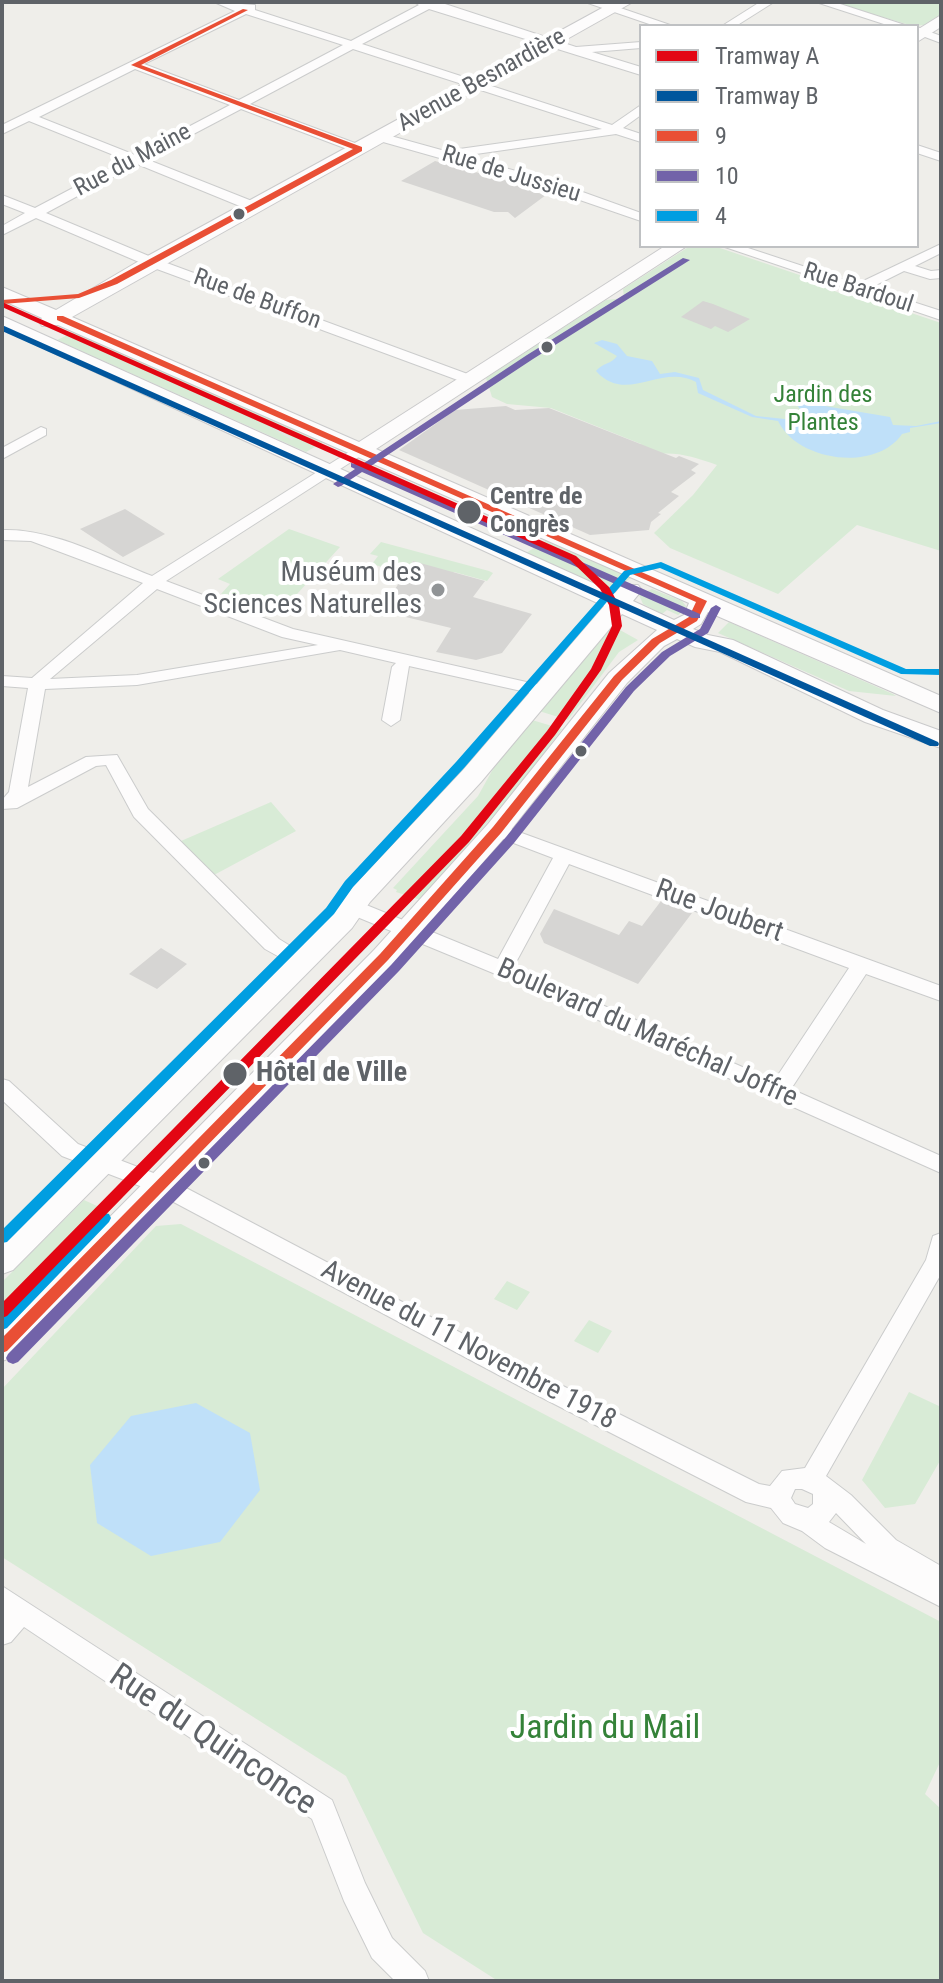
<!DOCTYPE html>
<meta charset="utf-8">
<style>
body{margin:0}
#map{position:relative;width:943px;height:1983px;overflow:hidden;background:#efeeea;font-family:"Roboto Condensed",sans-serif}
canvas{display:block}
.frame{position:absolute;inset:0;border:4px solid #5f6368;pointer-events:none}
.legend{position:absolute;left:639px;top:24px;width:280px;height:224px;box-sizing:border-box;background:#fff;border:2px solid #bfc1c3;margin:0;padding:10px 14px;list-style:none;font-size:24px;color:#5f6368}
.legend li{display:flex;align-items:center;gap:16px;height:40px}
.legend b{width:40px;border:2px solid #bfc1c3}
</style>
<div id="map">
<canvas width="943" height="1983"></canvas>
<div class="frame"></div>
<ul class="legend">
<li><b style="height:10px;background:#e30613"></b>Tramway A</li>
<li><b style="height:10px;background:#00569d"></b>Tramway B</li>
<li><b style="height:10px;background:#e94f35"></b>9</li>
<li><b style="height:10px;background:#7263a9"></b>10</li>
<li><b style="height:10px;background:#009ee1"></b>4</li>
</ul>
</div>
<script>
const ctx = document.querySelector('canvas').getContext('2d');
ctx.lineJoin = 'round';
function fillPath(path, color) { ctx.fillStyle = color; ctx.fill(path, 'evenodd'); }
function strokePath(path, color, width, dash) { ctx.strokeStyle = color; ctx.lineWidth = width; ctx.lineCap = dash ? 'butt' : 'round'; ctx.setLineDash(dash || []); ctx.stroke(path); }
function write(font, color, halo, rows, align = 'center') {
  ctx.font = font + ' "Roboto Condensed",sans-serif'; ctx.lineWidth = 8; ctx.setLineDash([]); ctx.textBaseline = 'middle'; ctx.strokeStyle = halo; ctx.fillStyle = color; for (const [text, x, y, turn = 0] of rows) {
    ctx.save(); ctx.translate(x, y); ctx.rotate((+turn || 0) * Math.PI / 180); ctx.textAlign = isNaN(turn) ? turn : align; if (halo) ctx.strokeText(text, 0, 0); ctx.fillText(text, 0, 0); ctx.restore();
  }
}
fillPath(new Path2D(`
 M831 2H941V14L924 25 913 26Z
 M690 246H714L832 286V290L842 294 849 292 941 323V551L857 525 778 594 670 548 654 533 693 495 717 465C691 456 673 450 645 456L641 444 551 408 507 404 492 397 486 378 606 300 624 298 623 289Z
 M76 331 322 441V443L306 452 57 340Z
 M289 529 340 547 287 605 274 600 264 610 221 594 230 584 218 579Z
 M548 539 635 575 613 591 526 553Z
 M381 542 489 571 493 573 487 581 454 572 451 576 413 561 405 574 372 564 378 556 370 554Z
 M652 589 682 601 686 606 684 611 678 615 667 610 662 614 643 604 639 595Z
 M729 622 893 694 896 696 849 691 718 633Z
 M611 625 638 640 619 652 568 720 539 711Z
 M532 720 562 729 522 782 421 900 396 892 397 890 393 888 478 796 498 760Z
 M271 802 296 831 214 875 181 841Z
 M84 1200 108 1211 111 1216 2 1327V1282Z
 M181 1224 941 1622V1760L925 1794 941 1809V1981H498L423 1933 346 1776 2 1557V1389L156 1226Z
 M507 1281 530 1292 517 1310 494 1299Z
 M589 1320 612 1331 598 1353 574 1341Z
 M909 1392 941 1407V1459L915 1504 885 1508 862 1480Z`), '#d8ebd6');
fillPath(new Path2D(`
 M602 340 617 344 627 356 652 361 660 374 675 372 699 378 703 390 756 416 804 421 805 416 797 405 807 403 890 417 893 425 916 426 941 421V423L910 428V432L902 434C876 472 798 462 778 421L752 417 698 393 696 382C661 363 626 405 596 371 602 363 612 364 617 356L594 343Z
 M196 1403 250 1433 260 1490 220 1542 151 1556 97 1523 90 1465 131 1416Z`), '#bfe0f9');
fillPath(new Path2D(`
 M435 161 534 188 531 191 546 195 515 218 508 212H494L401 181Z
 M703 301 713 304 750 319 728 332 715 326 711 329 681 317Z
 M506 406 515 410 549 408 676 458 679 456 699 464 691 470 696 473 671 492 679 496 658 513 661 514 651 522 649 530 590 535 399 450 455 410Z
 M125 509 165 534 123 557 80 529Z
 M413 561 485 581 473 597 532 614 502 653 476 660 436 652 451 628 381 611Z
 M661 901 692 913 638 984 544 943 540 934 554 909 619 935 629 921 642 926Z
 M161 948 187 964 157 989 129 974Z`), '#d6d5d3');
const street = new Path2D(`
 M214 2 255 5V10L351 41 419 5 414 2H439L576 47 641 42V48L592 52 641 67V75L429 9 362 44 612 125 641 105V115L623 128 641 134V142L616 134 462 156 552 181 641 213V221L542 187 376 140 374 137 380 133 445 151 602 129 353 49 250 104 363 146V152H355L241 109 146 159 257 203V209H247L137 164 46 213 156 259 473 376V382H463L146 265 36 218 2 235V226L25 213 2 204V195L35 208 126 160 29 121 2 134V125L235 11ZM246 14 343 45 239 100 144 64ZM135 69 230 105 135 155 39 117Z
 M585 2H603L673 26H655Z
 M760 2H774L736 26H722Z
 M816 2H834L908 26H890Z
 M917 27 941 36V43L917 34Z
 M917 145 941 153V161L917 153Z
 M941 244V253L915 266 931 271 941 270V278L930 279 904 271 870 288 941 311V320L722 246H742L857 284Z
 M41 427 46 429V435L2 459V448Z
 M360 445 365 447V453L166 581 293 629 544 686 553 691 550 695 544 696 409 666 400 720 391 726 382 720 392 667 396 663 340 650 137 685 45 689 28 787 86 757 117 755 148 809 279 939 308 957 311 962 308 967 301 969 265 949 134 817 106 765 96 766 17 808 2 809V800L9 792 28 688 2 686V676L32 678 143 583 31 541 2 540V530C53 528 106 558 152 576ZM157 589 282 637 318 645 137 675 50 679Z
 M497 824 941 986V1001L866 974 791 1089 941 1156V1173L493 973 345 912 342 907 352 900 359 902 498 959 553 858 490 834 488 830 490 826ZM569 864 849 968 774 1081 514 966Z
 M2 1079 9 1081 78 1144 169 1179 539 1374 759 1484 770 1486 782 1471 805 1468 926 1260 933 1236 941 1233V1274L826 1476 851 1495 896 1540 941 1566V1607L825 1548 802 1531 783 1523 771 1508 746 1502 523 1388 153 1191 62 1156 2 1100ZM795 1489H802L813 1494V1504L808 1508 795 1504 791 1498ZM836 1513 866 1544 829 1522Z
 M2 1586 332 1800 365 1883 392 1938 425 1971 429 1981H395L372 1958 344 1901 312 1819 24 1627 11 1642 2 1645Z`);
const secondary = new Path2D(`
 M613 2H633L72 317 359 442 665 246H687L376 449 941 696V713L708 612 701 624 693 629 708 635 733 640 883 710 941 731V748L865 722 720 652 695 647 677 639 664 646 627 683 506 836 394 964 13 1357 2 1361V1326L374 950 488 824 609 673 657 630 622 614 481 782 370 902 352 928 13 1270 2 1274V1241L332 914 352 888 463 770 604 606 2 329V316L615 593 622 585H638L642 590 633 601 674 620 684 615 689 603 58 325 42 326 39 322 42 318 2 300V287L56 310 144 258Z
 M941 15V27L917 42V30Z`);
strokePath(street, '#cbcccc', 2);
strokePath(secondary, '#cacacb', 2);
fillPath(street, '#fdfcfc');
fillPath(secondary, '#fdfcfc');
strokePath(new Path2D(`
 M254 416 292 439`), '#e4e4e4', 2);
fillPath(new Path2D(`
 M243 9 248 10 141 65 362 147V151L117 284 79 298 2 304V300L78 294 111 280 353 149 131 65Z
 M57 316H63L707 601 697 621 660 643 622 680 501 833 388 960 7 1351 2 1353V1338L380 954 493 827 614 676 652 639 689 617 696 602 57 320Z`), '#e94f35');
fillPath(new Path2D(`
 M683 258 690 260 533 359 368 468 700 614V618H692L362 472 341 486 338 487 333 484 355 469 351 467V463L361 465 527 355Z
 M716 605 721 608 708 633 670 656 634 691 514 843 399 971 18 1362 13 1364 8 1362 6 1358 8 1354 391 965 506 837 626 687 662 652 700 629 711 608Z`), '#7263a9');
fillPath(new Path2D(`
 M661 562 906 669H941V675L901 674 660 568 630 575 464 768 353 887 334 914 7 1242 2 1243V1230L326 908 345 881 456 762 624 571Z
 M104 1213 109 1214 111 1218 109 1222 7 1328 2 1330V1315L99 1214Z`), '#009ee1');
fillPath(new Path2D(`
 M2 302 576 556 609 587 619 605 622 626 601 670 555 735 469 842 7 1316 2 1318V1303L461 836 547 731 591 669 612 626 609 605 600 589 570 560 2 307Z`), '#e30613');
fillPath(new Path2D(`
 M2 325 938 742 939 744 938 746H930L2 331Z`), '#00569d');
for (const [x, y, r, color] of [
 [239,214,7,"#5f6368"],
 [547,347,7,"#5f6368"],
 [469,512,13,"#5f6368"],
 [438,590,8,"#919496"],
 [581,751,7,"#5f6368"],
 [235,1074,13,"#5f6368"],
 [204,1163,7,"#5f6368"]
]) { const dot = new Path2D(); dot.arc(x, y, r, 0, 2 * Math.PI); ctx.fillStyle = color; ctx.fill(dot); strokePath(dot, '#fff', 3); }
write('24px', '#5f6368', '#fff', [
 ["Avenue Besnardière",482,81,-29],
 ["Rue du Maine",133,161,-28],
 ["Rue de Jussieu",511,175,17],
 ["Rue Bardoul",858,289,18],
 ["Rue de Buffon",257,300,20]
]);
write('24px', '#348238', '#fff', [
 ["Jardin des",823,396],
 ["Plantes",823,424]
]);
write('bold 24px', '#5f6368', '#fff', [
 ["Centre de",490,498],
 ["Congrès",490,526]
], 'left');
write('28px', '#5f6368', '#fff', [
 ["Muséum des",422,574],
 ["Sciences Naturelles",422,606]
], 'right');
write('28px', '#5f6368', '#fff', [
 ["Rue Joubert",719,912,20],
 ["Boulevard du Maréchal Joffre",647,1034,24],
 ["Avenue du 11 Novembre 1918",468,1346,28]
]);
write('bold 28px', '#5f6368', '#fff', [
 ["Hôtel de Ville",256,1074]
], 'left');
write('34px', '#348238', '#fff', [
 ["Jardin du Mail",605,1729]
]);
write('34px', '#5f6368', '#fff', [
 ["Rue du Quinconce",212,1741,34]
]);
</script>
